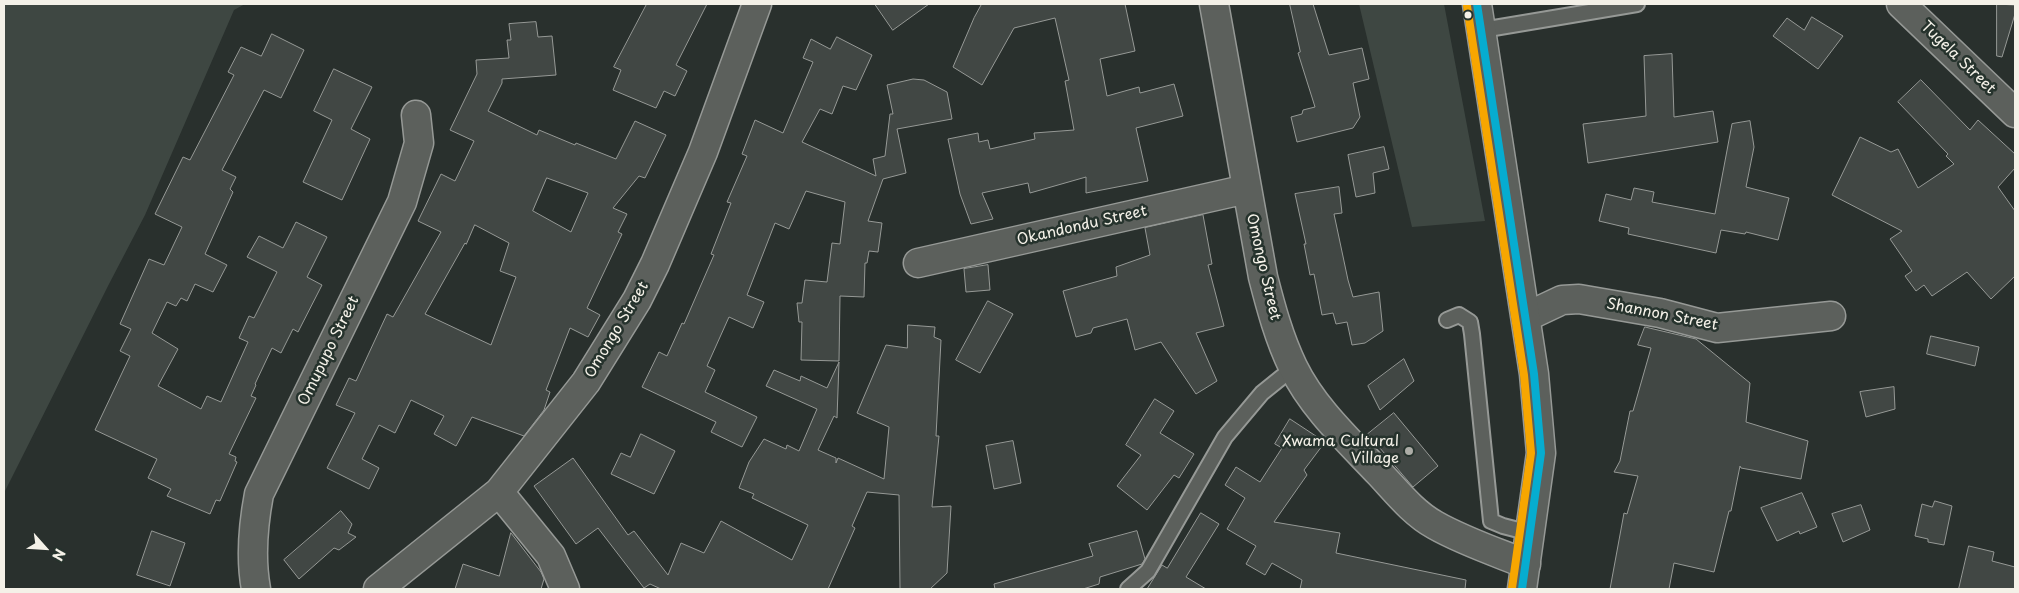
<!DOCTYPE html>
<style>
body{margin:0}
#map{position:relative;width:2019px;height:593px;overflow:hidden;background:#29302d;font-family:"Playpen Sans",sans-serif}
canvas{display:block}
.frame{position:absolute;inset:0;border:5px solid #f4f1e8;pointer-events:none}
.north{position:absolute;left:20px;top:523px;width:50px;height:50px;-webkit-text-stroke:4px #26332d;paint-order:stroke;rotate:116deg;font-size:14px;font-weight:700;line-height:20px;text-align:center;color:#f4f1e8}
.north::after{content:'';display:block;margin:auto;width:18px;height:22px;background:#f4f1e8;clip-path:polygon(50% 0,100% 100%,50% 72%,0 100%)}
</style>
<div id="map">
<canvas width="2019" height="593"></canvas>
<div class="frame"></div>
<div class="north">N</div>
</div>
<script>
const ctx = document.querySelector('canvas').getContext('2d');
ctx.lineJoin = 'round';
function fillPath(path, color) { ctx.fillStyle = color; ctx.fill(path, 'evenodd'); }
function strokePath(path, color, width, dash) { ctx.strokeStyle = color; ctx.lineWidth = width; ctx.lineCap = dash ? 'butt' : 'round'; ctx.setLineDash(dash || []); ctx.stroke(path); }
function write(font, color, halo, rows, align = 'center') {
  ctx.font = font + ' "Playpen Sans",sans-serif'; ctx.lineWidth = 5; ctx.setLineDash([]); ctx.textBaseline = 'middle'; ctx.strokeStyle = halo; ctx.fillStyle = color; for (const [text, x, y, turn = 0] of rows) {
    ctx.save(); ctx.translate(x, y); ctx.rotate((+turn || 0) * Math.PI / 180); ctx.textAlign = isNaN(turn) ? turn : align; if (halo) ctx.strokeText(text, 0, 0); ctx.fillText(text, 0, 0); ctx.restore();
  }
}
fillPath(new Path2D(`
 M4 4H245L234 10 145 215 109 284 4 493Z
 M1359 4H1444L1485 221 1412 227Z`), '#3e4742');
const building = new Path2D(`
 M647 4H707L676 65 687 71 675 96 664 91 656 108 613 90 621 70 614 67Z
 M875 4H929L893 30Z
 M982 4H1125L1135 51 1100 59 1107 96 1139 87 1140 93 1174 84 1183 116 1136 128 1148 181 1086 193V177L1030 193 1028 183 982 193 993 219 971 224 960 194 948 139 978 133 979 142 988 140 990 149 1035 139 1034 133 1074 130 1065 81 1069 80 1055 18 1014 28 982 85 953 67 974 18Z
 M1290 4H1313L1329 55 1362 48 1369 79 1353 83 1360 117 1353 128 1297 142 1291 117 1302 114 1303 110 1315 107 1298 53 1300 52Z
 M1997 4 2015 5V14L2002 57 1997 56Z
 M1812 17 1843 36 1818 69 1773 36 1787 18 1804 30Z
 M536 22 538 37 552 36 556 75 502 79V83L488 111 537 135 539 130 575 145 576 143 616 159 635 121 666 135 645 178 639 176 613 208 627 214 618 232 622 234 587 308 600 315 588 337 570 328 546 390 550 392 544 410 524 436 472 417 456 446 434 434 444 416 411 400 395 433 379 425 362 459 379 468 369 489 327 468 355 413 336 405 349 378 356 381 387 314 393 317 441 232 418 221 441 174 455 181 474 141 450 130 477 74 476 60 509 58 507 40H511L509 24ZM547 178 588 193 571 232 533 211ZM475 225 509 243 500 271 516 277 491 345 425 314 465 243 466 244Z
 M272 34 304 50 281 98 264 90 222 170 236 177 230 189 233 192 205 254 227 265 213 292 195 284 187 301 181 298 176 306 167 302 152 333 178 349 158 386 201 409 207 396 221 402 248 342 239 338 249 316 254 318 277 272 247 257 259 236 283 248 296 222 327 237 307 277 322 285 298 332 293 329 281 353 272 348 255 384 256 385 251 396 256 398 229 454 236 457 235 461 237 462 220 501 216 500 210 514 167 496 171 489 148 478 157 459 95 430 130 356 120 351 131 329 120 324 149 259 164 265 182 227 155 214 183 157 190 160 217 108 234 75 228 72 241 47 261 56Z
 M837 37 872 55 856 90 843 86 832 114 820 109 802 142 876 176 873 159 885 156 890 114H893L887 85 913 79 924 80 947 92 952 119 897 129 906 173 883 179 868 221 882 223 878 252 869 251 867 263H865L864 297 840 296 839 361 801 360 802 322H799L797 303H802L805 280 827 282 832 243 840 244 845 202 806 191 789 229 775 223 747 295 764 302 753 328 729 317 707 366 715 370 705 392 757 417 742 447 711 432 716 422 642 387 659 352 667 356 682 323 684 324 714 255 711 254 731 203 727 202 747 156 742 154 755 120 783 133 813 62 803 58 811 39 830 49Z
 M1672 54 1674 117 1713 111 1718 142 1588 163 1583 124 1646 116 1644 56Z
 M334 69 372 87 351 129 370 139 342 200 303 182 332 120 314 111Z
 M1921 80 1970 130 1978 120 2015 154V168L1998 187 2015 211V276L1991 299 1967 272 1932 296 1924 285 1916 291 1905 276 1912 271 1890 239 1902 231 1832 195 1860 137 1891 152 1898 149 1918 188 1954 164 1946 156 1948 154 1898 102Z
 M1750 121 1754 147 1746 187 1789 198 1778 240 1746 232 1745 234 1721 230 1716 253 1628 234 1629 228 1599 221 1606 194 1631 200 1634 188 1654 192 1652 202 1715 214 1732 124Z
 M1384 147 1389 169 1373 173 1375 193 1356 197 1348 155Z
 M1339 187 1342 213 1334 214 1348 280 1353 297 1379 292 1383 331 1365 343 1352 345 1347 322 1336 324 1333 313 1322 315 1314 274 1310 275 1304 244H1306L1295 194Z
 M1203 215 1212 264 1208 265 1224 326 1196 333 1217 381 1196 394 1161 342 1135 350 1127 319 1093 328 1091 333 1076 337 1063 291 1117 276 1116 267 1150 255 1145 228Z
 M988 265 990 290 966 292 964 269Z
 M988 301 1013 314 980 373 956 360Z
 M908 325 935 327 934 337 941 340 936 436H939L932 507 951 506 947 573 930 589H900L899 495 867 492 852 526 855 528 828 589H661L650 584 644 588 598 528 576 544 534 486 573 458 628 535 634 531 668 575 681 543 704 553 721 521 792 560 808 525 752 498 754 494 739 488 749 462 764 439 786 449 787 445 799 451 817 409 766 386 774 370 800 381 801 376 827 388 839 362 837 418 834 416 818 450 836 458V463L838 458 884 479 889 427 857 413 886 345 907 348Z
 M1645 327 1696 339 1750 383 1746 422 1808 441 1801 479 1741 468 1740 466 1731 511H1729L1714 572 1674 563 1669 589H1610L1624 513 1627 514 1638 476 1614 472 1620 461 1630 411H1633L1651 348 1638 345Z
 M1931 336 1979 347 1975 366 1927 354Z
 M1404 359 1414 381 1380 410 1368 386Z
 M1894 387 1895 409 1866 417 1860 392Z
 M1155 399 1174 411 1160 433 1194 454 1179 478 1174 475 1147 510 1117 486 1141 455 1126 445Z
 M1394 413 1438 466 1413 487 1368 434Z
 M1290 419 1325 442 1304 470 1307 475 1274 522 1340 533 1336 553 1466 580 1465 589H1300L1302 580 1272 563 1265 575 1246 564 1256 546 1227 529 1245 498 1225 485 1236 467 1260 482 1282 448 1275 444Z
 M641 434 675 451 654 494 611 474 621 453 630 457Z
 M1013 441 1021 483 994 489 986 446Z
 M1802 493 1817 527 1800 534 1799 531 1777 541 1761 508Z
 M1935 501 1952 506 1944 545 1928 542V539L1915 536 1922 504 1932 507Z
 M1861 505 1870 530 1843 542 1832 514Z
 M341 511 352 524 348 533 356 537 339 550 334 548 299 579 284 560Z
 M1201 513 1219 524 1186 577 1206 589H1147L1162 565 1167 568Z
 M152 531 185 543 170 586 137 575Z
 M1137 531 1145 559 1142 564 1100 577 1099 584 1083 589H995L994 584 1093 556 1089 544Z
 M511 533 541 572 544 579 541 589H455L463 564 499 576Z
 M1969 546 1994 552 1992 561 2015 567V589H1959Z`);
fillPath(building, '#414744');
strokePath(building, '#969996', 1);
const service = new Path2D(`
 M1482 30 1637 4
 M1447 320 1459 315 1470 322 1472 334 1491 521 1503 526 1530 533
 M1128 589 1148 571 1225 437 1262 393 1293 368`);
const minor = new Path2D(`
 M1214 4 1263 277C1271 308 1279 338 1293 367 1313 408 1348 440 1379 473 1396 491 1413 513 1435 525 1463 541 1496 552 1526 564
 M1901 4 2015 113
 M918 263 1247 189
 M1526 317 1562 300 1579 299 1660 313 1717 328 1831 316
 M499 492 551 556 565 589
 M256 589C250 557 253 526 259 494L402 202 419 143 416 115
 M378 589 499 492 586 382 637 300 655 264 703 152 757 4`);
const secondary = new Path2D(`
 M1477 4 1534 374 1541 453 1522 589`);
strokePath(service, '#969996', 18);
strokePath(minor, '#969996', 31);
strokePath(secondary, '#969996', 31);
strokePath(service, '#5c605c', 14);
strokePath(minor, '#5c605c', 28);
strokePath(secondary, '#5c605c', 28);
strokePath(new Path2D(`
 M1477 4 1534 374 1541 453 1522 589`), '#06acd0', 8);
strokePath(new Path2D(`
 M1467 6 1524 375 1531 453 1512 588`), '#f7a600', 8);
for (const [x, y, r, color] of [
 [1468,15,4.5,"#f4f1e8"],
 [1409,451,5,"#adada7"]
]) { const dot = new Path2D(); dot.arc(x, y, r, 0, 2 * Math.PI); ctx.fillStyle = color; ctx.fill(dot); strokePath(dot, '#26332d', 2); }
write('15px', '#f4f1e8', '#26332d', [
 ["Tugela Street",1958,58,44],
 ["Okandondu Street",1082,226,-13],
 ["Omongo Street",1263,267,77],
 ["Shannon Street",1662,315,11],
 ["Omongo Street",617,330,-59],
 ["Omupupo Street",329,351,-64]
]);
write('15px', '#f4f1e8', '#26332d', [
 ["Xwama Cultural",1399,442],
 ["Village",1399,459]
], 'right');
</script>
